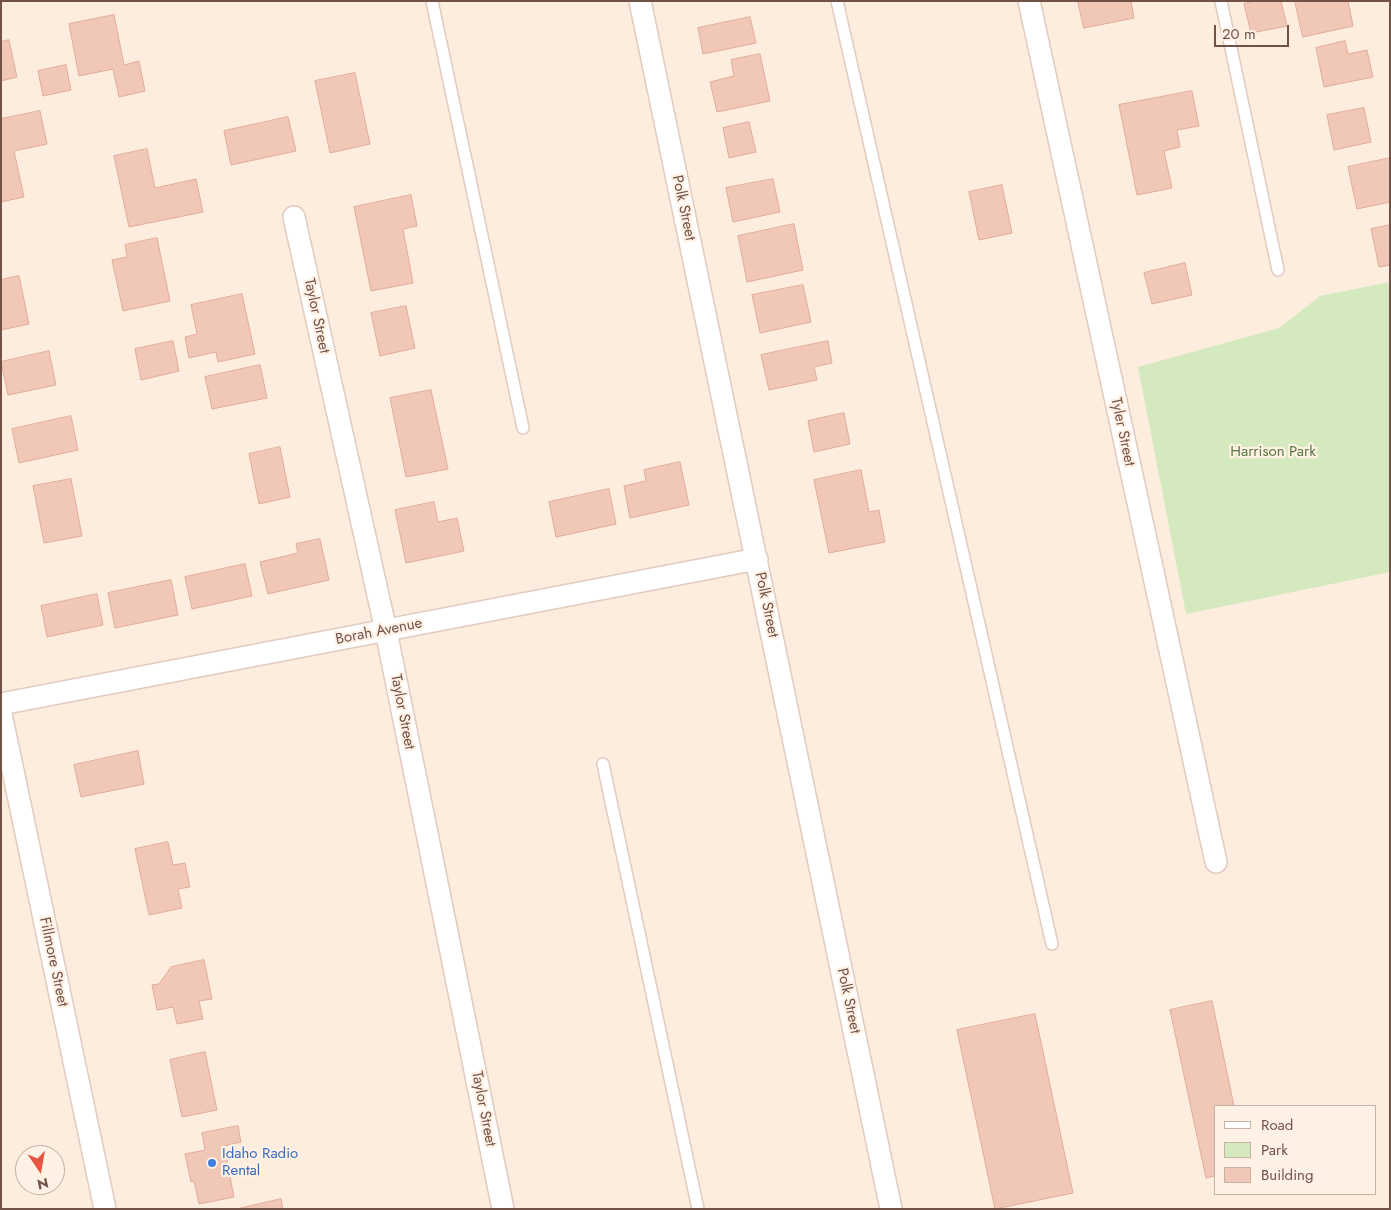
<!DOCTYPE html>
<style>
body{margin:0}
#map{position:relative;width:1391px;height:1210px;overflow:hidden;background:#fceddf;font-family:Jost,sans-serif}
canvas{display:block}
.frame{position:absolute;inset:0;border:2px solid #725147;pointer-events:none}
.legend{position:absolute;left:1214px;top:1105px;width:162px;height:90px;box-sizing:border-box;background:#fff2e5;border:1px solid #c7b2a6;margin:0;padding:6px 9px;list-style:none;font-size:15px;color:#725147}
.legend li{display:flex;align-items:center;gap:10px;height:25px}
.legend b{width:25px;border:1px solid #c7b2a6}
.north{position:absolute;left:15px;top:1145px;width:50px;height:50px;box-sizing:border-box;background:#fff2e5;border:1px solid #c7b2a6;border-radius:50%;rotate:168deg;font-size:14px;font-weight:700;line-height:20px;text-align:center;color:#725147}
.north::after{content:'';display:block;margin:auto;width:18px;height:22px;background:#e65444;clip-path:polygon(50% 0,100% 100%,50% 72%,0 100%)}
.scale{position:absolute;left:1214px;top:25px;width:75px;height:22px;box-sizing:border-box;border:2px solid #725147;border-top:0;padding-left:6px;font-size:15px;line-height:18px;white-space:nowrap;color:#725147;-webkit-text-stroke:4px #fff2e5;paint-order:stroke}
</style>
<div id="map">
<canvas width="1391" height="1210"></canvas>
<div class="frame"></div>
<ul class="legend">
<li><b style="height:6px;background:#fff"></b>Road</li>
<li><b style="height:14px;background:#d5e9bf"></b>Park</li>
<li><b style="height:14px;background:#f1c7b7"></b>Building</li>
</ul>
<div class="north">N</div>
<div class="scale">20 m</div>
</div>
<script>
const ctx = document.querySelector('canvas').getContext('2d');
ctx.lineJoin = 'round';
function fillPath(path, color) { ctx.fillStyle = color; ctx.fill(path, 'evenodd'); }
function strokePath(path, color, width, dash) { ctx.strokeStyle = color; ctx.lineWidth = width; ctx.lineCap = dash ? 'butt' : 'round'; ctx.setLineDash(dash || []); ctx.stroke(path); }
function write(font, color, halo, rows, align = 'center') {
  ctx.font = font + ' Jost,sans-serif'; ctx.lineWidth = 4.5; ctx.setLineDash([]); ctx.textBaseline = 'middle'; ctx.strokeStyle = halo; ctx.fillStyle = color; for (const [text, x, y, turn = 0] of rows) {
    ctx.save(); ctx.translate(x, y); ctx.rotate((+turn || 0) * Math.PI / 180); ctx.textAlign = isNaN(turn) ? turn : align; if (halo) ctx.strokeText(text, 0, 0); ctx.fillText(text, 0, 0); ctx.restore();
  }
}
fillPath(new Path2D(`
 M1390 282V572L1186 614 1138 367 1279 328 1320 296Z`), '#d5e9bf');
const building = new Path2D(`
 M1078 1H1131L1134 18 1084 28Z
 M1255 1H1281L1287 26 1251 33 1244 4Z
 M1295 1H1348L1353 26 1303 37Z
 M114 15 124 65 139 61 145 91 119 97 113 69 79 76 69 24Z
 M750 17 756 43 703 54 698 28Z
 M9 40 17 77 1 81V42Z
 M1345 41 1348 54 1367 50 1373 77 1324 87 1316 48Z
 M760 54 770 101 717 112 710 82 734 76 731 60Z
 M66 65 71 90 43 96 38 71Z
 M355 73 370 144 330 153 315 81Z
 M1192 91 1199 126 1177 130 1180 147 1164 151 1172 188 1137 195 1119 105Z
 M1364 108 1371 142 1334 150 1327 115Z
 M40 111 47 144 14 151 24 197 1 202V119Z
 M288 117 296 151 231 165 224 131Z
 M749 122 756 152 729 158 723 128Z
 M147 149 155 188 196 179 203 212 129 227 114 156Z
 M1390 158V202L1357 209 1348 167Z
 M773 179 780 212 733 222 726 188Z
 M1002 185 1012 233 979 240 969 192Z
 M411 195 417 226 403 229 413 283 371 291 354 207Z
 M794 224 803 270 747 282 738 236Z
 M1390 225V265L1379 267 1371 229Z
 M157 238 170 301 123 311 112 260 127 257 125 245Z
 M1185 263 1192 295 1152 304 1144 273Z
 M19 276 29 324 1 330V280Z
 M803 285 811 322 760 333 752 295Z
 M242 294 255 354 218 362 216 352 189 358 185 337 197 334 191 305Z
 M406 306 415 348 380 356 371 313Z
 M173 341 179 371 141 380 135 349Z
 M828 341 832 363 814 367 817 380 769 390 761 355Z
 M49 351 56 385 8 395 1 362Z
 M260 365 267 398 212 409 205 377Z
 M431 390 448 469 406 477 390 398Z
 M844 413 850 444 814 452 808 421Z
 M71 416 78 450 19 463 12 429Z
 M280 447 290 497 259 504 249 454Z
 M680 462 689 505 630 518 624 486 646 481 644 470Z
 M861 470 869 512 879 510 885 542 829 553 814 480Z
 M71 479 82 536 44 543 33 486Z
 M609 489 616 524 556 537 549 502Z
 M434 502 438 522 457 518 464 551 406 563 395 510Z
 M320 539 329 580 268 594 260 562 298 553 296 544Z
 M245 564 252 596 192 609 185 577Z
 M171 580 178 615 115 628 108 593Z
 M97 594 103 625 47 637 41 606Z
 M138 751 144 784 81 797 74 765Z
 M168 842 173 865 185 863 190 887 178 889 182 908 149 915 135 849Z
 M204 960 212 999 199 1001 203 1019 177 1024 173 1007 157 1010 152 985 159 984 171 967Z
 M1212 1001 1234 1106H1215V1176L1206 1178 1170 1010Z
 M1035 1014 1073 1193 995 1209 957 1030Z
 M205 1052 217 1110 182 1117 170 1060Z
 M238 1126 241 1142 224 1146 234 1197 199 1204 194 1181 191 1182 185 1154 205 1150 202 1133Z
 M281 1199 283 1209H237Z`);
fillPath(building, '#f1c7b7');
strokePath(building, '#e3ab98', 1);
const service = new Path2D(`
 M432 1 523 428
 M837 1 1052 944
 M1221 1 1278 270
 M603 764 698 1209`);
const minor = new Path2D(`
 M640 1 891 1209
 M1029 1 1216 862
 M294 217 386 631 503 1209
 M1 704 757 559
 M1 714 105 1209`);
strokePath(service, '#e2cabf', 14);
strokePath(minor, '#e2cabf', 24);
strokePath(service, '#fff', 11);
strokePath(minor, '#fff', 21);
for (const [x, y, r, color] of [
 [212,1163,5,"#3f7fe0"]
]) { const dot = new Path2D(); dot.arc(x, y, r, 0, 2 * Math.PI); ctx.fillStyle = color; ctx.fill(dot); strokePath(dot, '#fff2e5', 2); }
write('15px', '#725147', '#fff2e5', [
 ["Polk Street",683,208,78],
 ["Taylor Street",316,316,78],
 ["Tyler Street",1122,432,78],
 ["Polk Street",766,605,78],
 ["Borah Avenue",379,632,-11],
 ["Taylor Street",402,712,79],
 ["Fillmore Street",53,962,78],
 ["Polk Street",848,1001,78],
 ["Taylor Street",483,1109,79]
]);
write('15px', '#577840', '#fff2e5', [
 ["Harrison Park",1273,452]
]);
write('15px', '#366cbe', '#fff2e5', [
 ["Idaho Radio",222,1154],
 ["Rental",222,1171]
], 'left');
</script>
